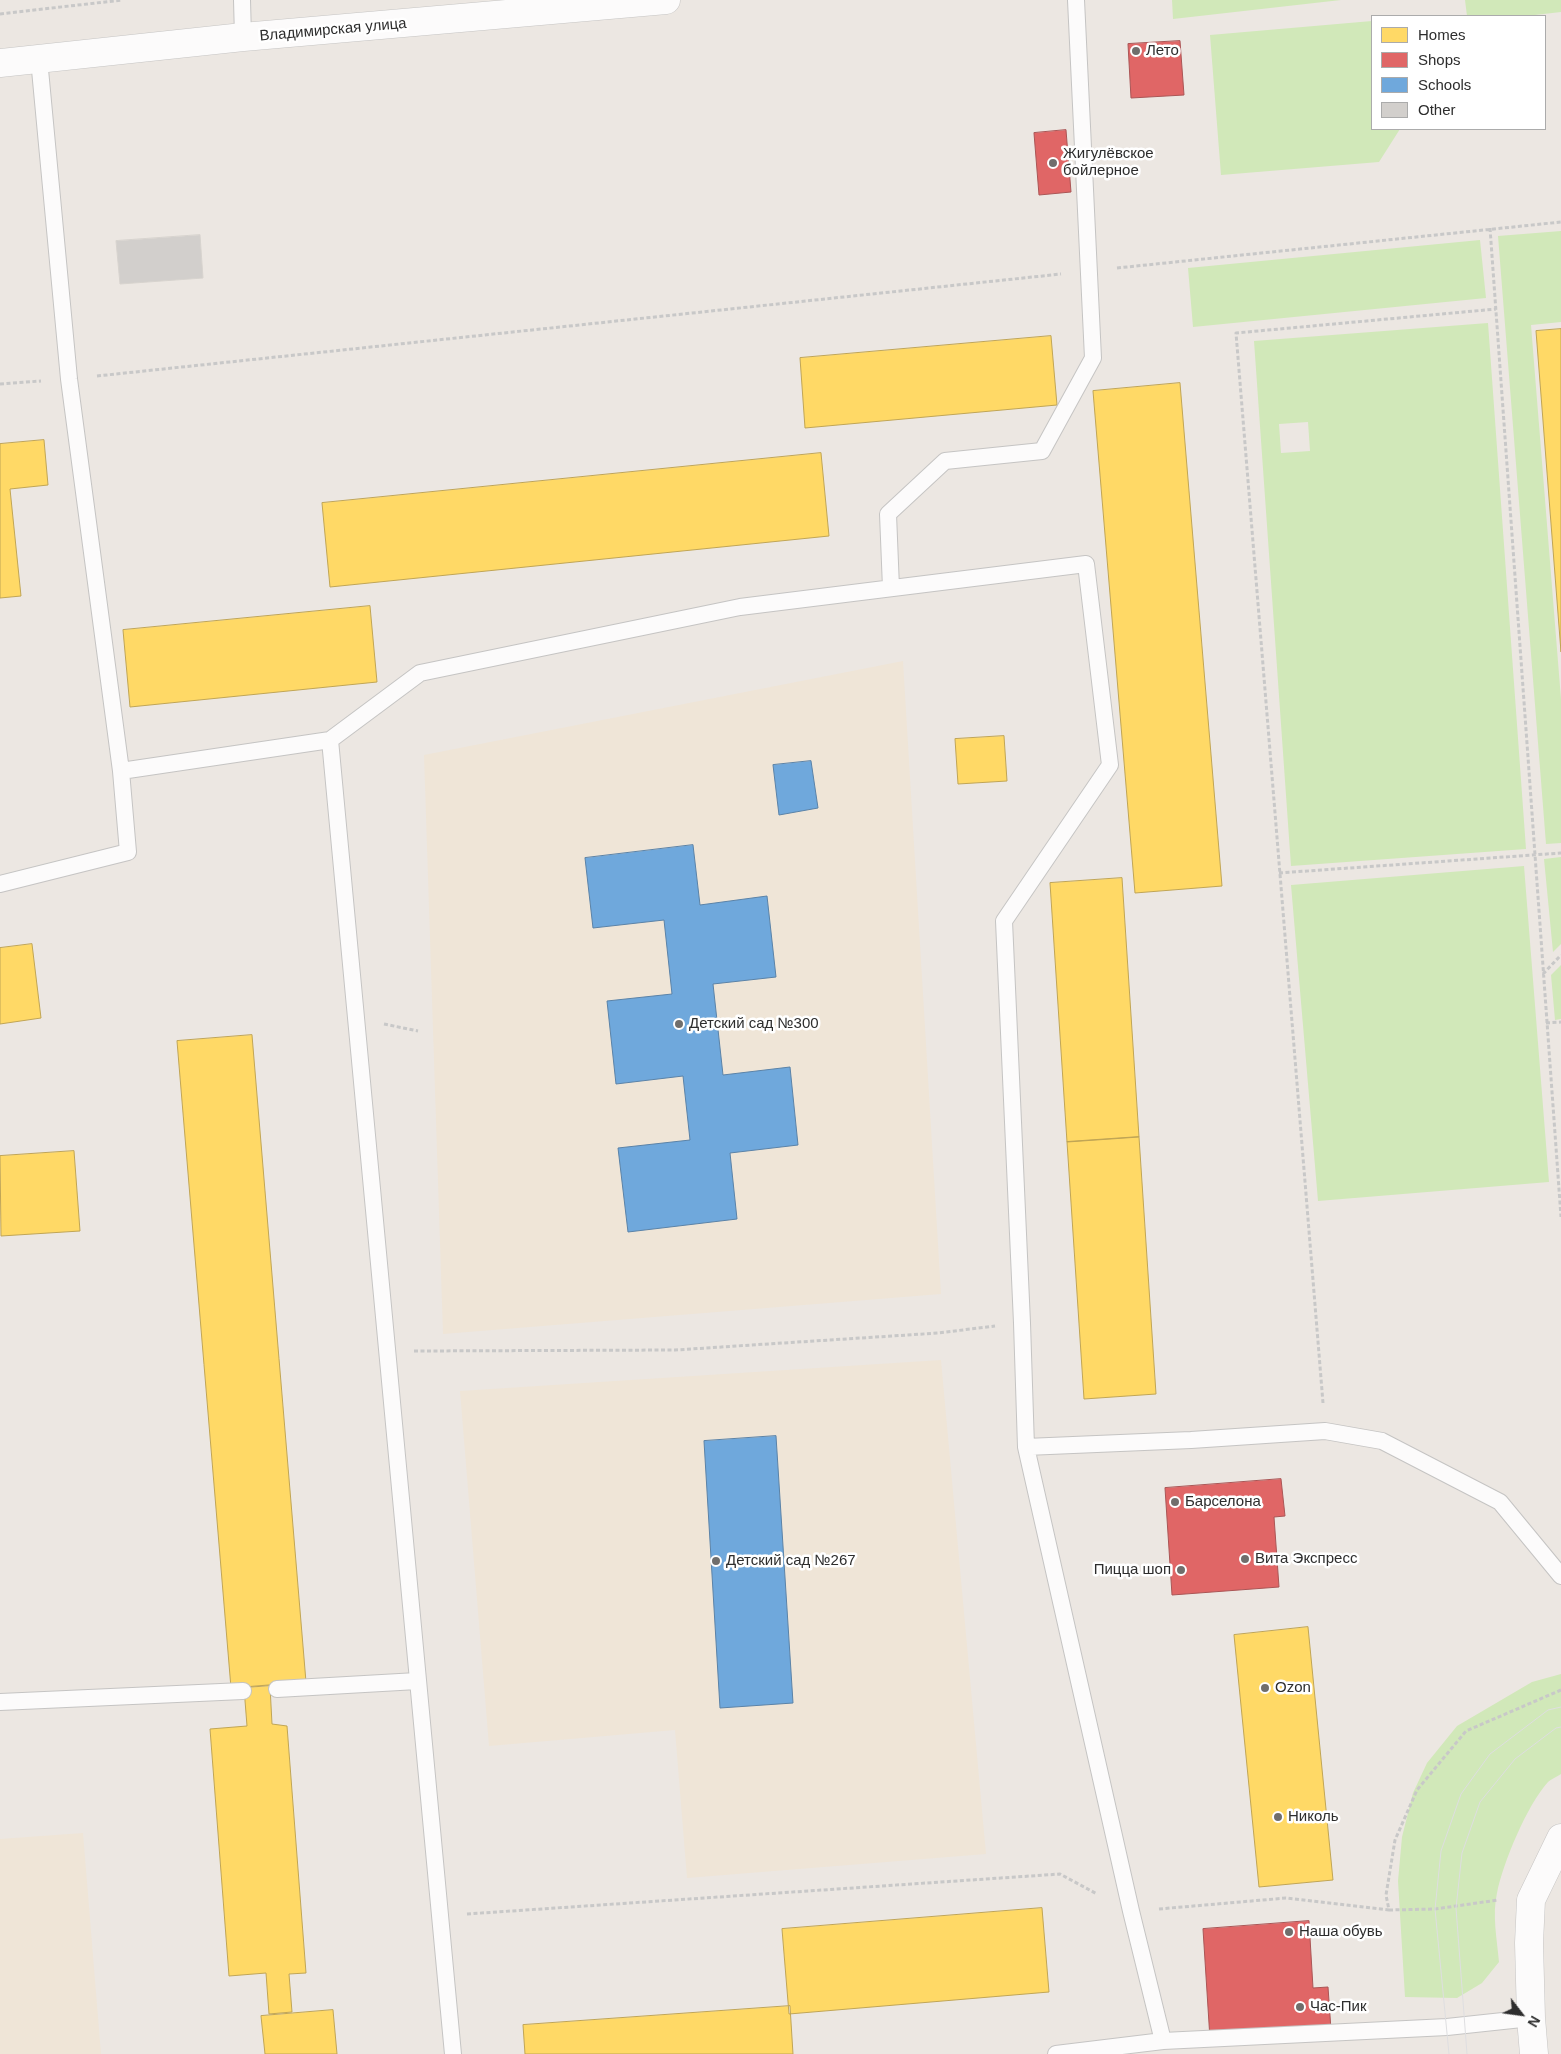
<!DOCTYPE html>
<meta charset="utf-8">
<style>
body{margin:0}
#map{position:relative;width:1561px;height:2054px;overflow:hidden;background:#ece7e2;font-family:Helvetica,sans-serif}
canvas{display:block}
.legend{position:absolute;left:1371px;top:15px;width:175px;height:115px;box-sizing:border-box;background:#fff;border:1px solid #ababab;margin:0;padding:6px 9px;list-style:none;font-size:15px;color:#2d2d2d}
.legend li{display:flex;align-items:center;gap:10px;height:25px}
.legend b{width:25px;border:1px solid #ababab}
.north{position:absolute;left:1496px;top:1989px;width:50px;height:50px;-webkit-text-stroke:4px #fff;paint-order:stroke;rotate:120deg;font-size:14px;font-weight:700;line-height:20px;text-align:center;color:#2d2d2d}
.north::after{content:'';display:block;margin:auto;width:18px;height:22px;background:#2d2d2d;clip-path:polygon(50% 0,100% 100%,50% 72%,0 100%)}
</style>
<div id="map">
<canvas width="1561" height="2054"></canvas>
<ul class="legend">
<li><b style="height:14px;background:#ffd966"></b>Homes</li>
<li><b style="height:14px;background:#e06666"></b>Shops</li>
<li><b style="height:14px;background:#6fa8dc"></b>Schools</li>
<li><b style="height:14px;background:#d2cfcc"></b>Other</li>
</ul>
<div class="north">N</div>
</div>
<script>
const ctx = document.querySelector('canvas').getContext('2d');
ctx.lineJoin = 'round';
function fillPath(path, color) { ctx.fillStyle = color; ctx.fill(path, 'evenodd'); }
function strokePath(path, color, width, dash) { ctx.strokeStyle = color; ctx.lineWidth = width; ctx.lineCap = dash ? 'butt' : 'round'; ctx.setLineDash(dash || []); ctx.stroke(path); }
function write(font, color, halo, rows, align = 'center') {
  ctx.font = font + ' Helvetica,sans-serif'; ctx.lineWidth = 5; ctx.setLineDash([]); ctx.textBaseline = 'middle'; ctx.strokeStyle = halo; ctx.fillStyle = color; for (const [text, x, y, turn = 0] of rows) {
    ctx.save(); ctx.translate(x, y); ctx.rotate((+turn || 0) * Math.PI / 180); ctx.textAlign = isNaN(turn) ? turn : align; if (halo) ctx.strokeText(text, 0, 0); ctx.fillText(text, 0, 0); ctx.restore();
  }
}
fillPath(new Path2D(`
 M903 661 941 1294 443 1334 424 755Z
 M941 1360 986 1854 687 1878 675 1730 489 1746 460 1391Z
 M83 1833 101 2054H0V1839Z`), '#efe5d7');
fillPath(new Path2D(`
 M1172 0H1341L1173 19Z
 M1465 0H1561V12L1526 16H1467Z
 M1372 21V129H1400L1379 162 1221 175 1210 35Z
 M1561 231V322L1531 325 1561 699V843L1546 844 1498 236Z
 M1480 240 1486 298 1193 327 1188 268Z
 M1488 323 1526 849 1291 866 1254 341ZM1308 422 1310 451 1281 453 1279 424Z
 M1561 857V944L1553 952 1544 859Z
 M1524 866 1549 1182 1318 1201 1291 885Z
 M1561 965V1019L1555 1020 1551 975Z
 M1561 1674V1774C1557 1777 1551 1779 1548 1782 1527 1805 1503 1863 1497 1893 1492 1915 1497 1939 1499 1962L1482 1983 1457 1998 1405 1997 1398 1881 1402 1837 1413 1793 1427 1763 1457 1726 1532 1682Z`), '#d1e8b9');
const homes = new Path2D(`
 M1561 329V652L1536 331Z
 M1051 336 1057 405 805 428 800 358Z
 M1180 383 1222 886 1135 893 1093 391Z
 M44 440 48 485 10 489 21 596 0 598V444Z
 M821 453 829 536 330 587 322 503Z
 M370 606 377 682 130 707 123 630Z
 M1004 736 1007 781 958 784 955 739Z
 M1122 878 1139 1137 1067 1142 1050 883Z
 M32 944 41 1018 0 1024V948Z
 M252 1035 306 1682 231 1688 177 1041Z
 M1139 1137 1156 1394 1084 1399 1067 1142Z
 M74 1151 80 1231 1 1236 0 1156Z
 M1308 1627 1333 1880 1259 1887 1234 1635Z
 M270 1686 272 1724 287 1726 306 1973 289 1974 292 2012 269 2014 266 1973 229 1976 210 1729 247 1726 244 1688Z
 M1042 1908 1049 1992 789 2014 782 1929Z
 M790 2006 793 2054H525L523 2025Z
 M333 2010 337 2054H265L261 2016Z`);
fillPath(homes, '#ffd966');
strokePath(homes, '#c0a555', 1);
const shops = new Path2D(`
 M1180 41 1184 95 1131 98 1128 44Z
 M1066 130 1071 192 1039 195 1034 133Z
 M1281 1479 1285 1516 1274 1517 1279 1587 1172 1595 1165 1488Z
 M1309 1921 1313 1988 1328 1987 1331 2030 1210 2039 1203 1929Z`);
fillPath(shops, '#e06666');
strokePath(shops, '#a55', 1);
const schools = new Path2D(`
 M811 761 818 808 779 815 773 765Z
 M693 845 700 905 767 896 776 977 713 984 723 1075 790 1067 798 1145 730 1153 737 1219 628 1232 618 1148 690 1140 683 1076 616 1084 607 1001 672 994 664 920 593 928 585 858Z
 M776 1436 793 1703 720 1708 704 1441Z`);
fillPath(schools, '#6fa8dc');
strokePath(schools, '#5b83a8', 1);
const building = new Path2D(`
 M200 235 203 278 120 284 116 241Z`);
fillPath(building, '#d2cfcc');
strokePath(building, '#d7d3ce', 1);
const lane = new Path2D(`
 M242 0 243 37
 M39 59 69 379 121 771
 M891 588 888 514 945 461 1042 451 1093 358 1076 0
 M0 884 128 852 121 771 330 740
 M1026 1447 1191 1440 1325 1431 1382 1441 1500 1502 1561 1576
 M277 1689 417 1681
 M0 1702 243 1691
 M453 2054 330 740 420 673 740 607 1086 564 1110 765 1004 921 1022 1323 1026 1447 1131 1911 1163 2041
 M1056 2054 1163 2041 1447 2027 1531 2018`);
const secondary = new Path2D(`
 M0 63 243 37 666 0
 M1534 2054 1531 2018 1529 1943 1531 1900 1561 1838`);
strokePath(lane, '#c5c4c3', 18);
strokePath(secondary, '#c5c4c3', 29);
strokePath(new Path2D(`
 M0 14 122 0
 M1490 228 1561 1217
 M1117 268 1561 222
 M97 376 1061 274
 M0 384 41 381
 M1279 873 1561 853
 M1543 974 1561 955
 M1546 1023 1561 1022
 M384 1024 418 1031
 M414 1351 675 1350 938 1333 995 1326
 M1323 1403 1236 333 1496 309
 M1159 1909 1286 1898 1389 1910 1386 1895 1395 1840 1417 1790 1466 1731 1561 1690
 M1389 1910 1435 1909 1498 1900
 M467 1914 1060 1874 1097 1894`), '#c8c8c8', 3, [4, 2.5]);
strokePath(lane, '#fcfbfb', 16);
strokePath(secondary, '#fcfbfb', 28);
strokePath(new Path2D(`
 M1449 2054 1435 1909 1441 1851 1461 1794 1490 1754 1548 1710 1561 1707
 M1467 2054 1456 1908 1462 1853 1480 1802 1515 1759 1556 1728 1561 1727`), '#dedee0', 1);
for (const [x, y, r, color] of [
 [1136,51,5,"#706e6c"],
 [1053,163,5,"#706e6c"],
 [679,1024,5,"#706e6c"],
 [1175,1502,5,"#706e6c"],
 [1245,1559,5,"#706e6c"],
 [716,1561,5,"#706e6c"],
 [1181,1570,5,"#706e6c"],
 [1265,1688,5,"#706e6c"],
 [1278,1817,5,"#706e6c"],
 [1289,1932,5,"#706e6c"],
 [1300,2007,5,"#706e6c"]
]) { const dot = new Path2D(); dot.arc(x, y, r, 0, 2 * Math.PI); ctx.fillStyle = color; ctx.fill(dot); strokePath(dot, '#fff', 2); }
write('15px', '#2d2d2d', '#fff', [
 ["Владимирская улица",333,30,-5]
]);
write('15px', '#2d2d2d', '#fff', [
 ["Лето",1146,51],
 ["Жигулёвское",1063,154],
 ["бойлерное",1063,171],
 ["Детский сад №300",689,1024],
 ["Барселона",1185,1502],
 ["Вита Экспресс",1255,1559],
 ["Детский сад №267",726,1561],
 ["Пицца шоп",1171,1570,"right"],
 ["Ozon",1275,1688],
 ["Николь",1288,1817],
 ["Наша обувь",1299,1932],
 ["Час-Пик",1310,2007]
], 'left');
</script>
